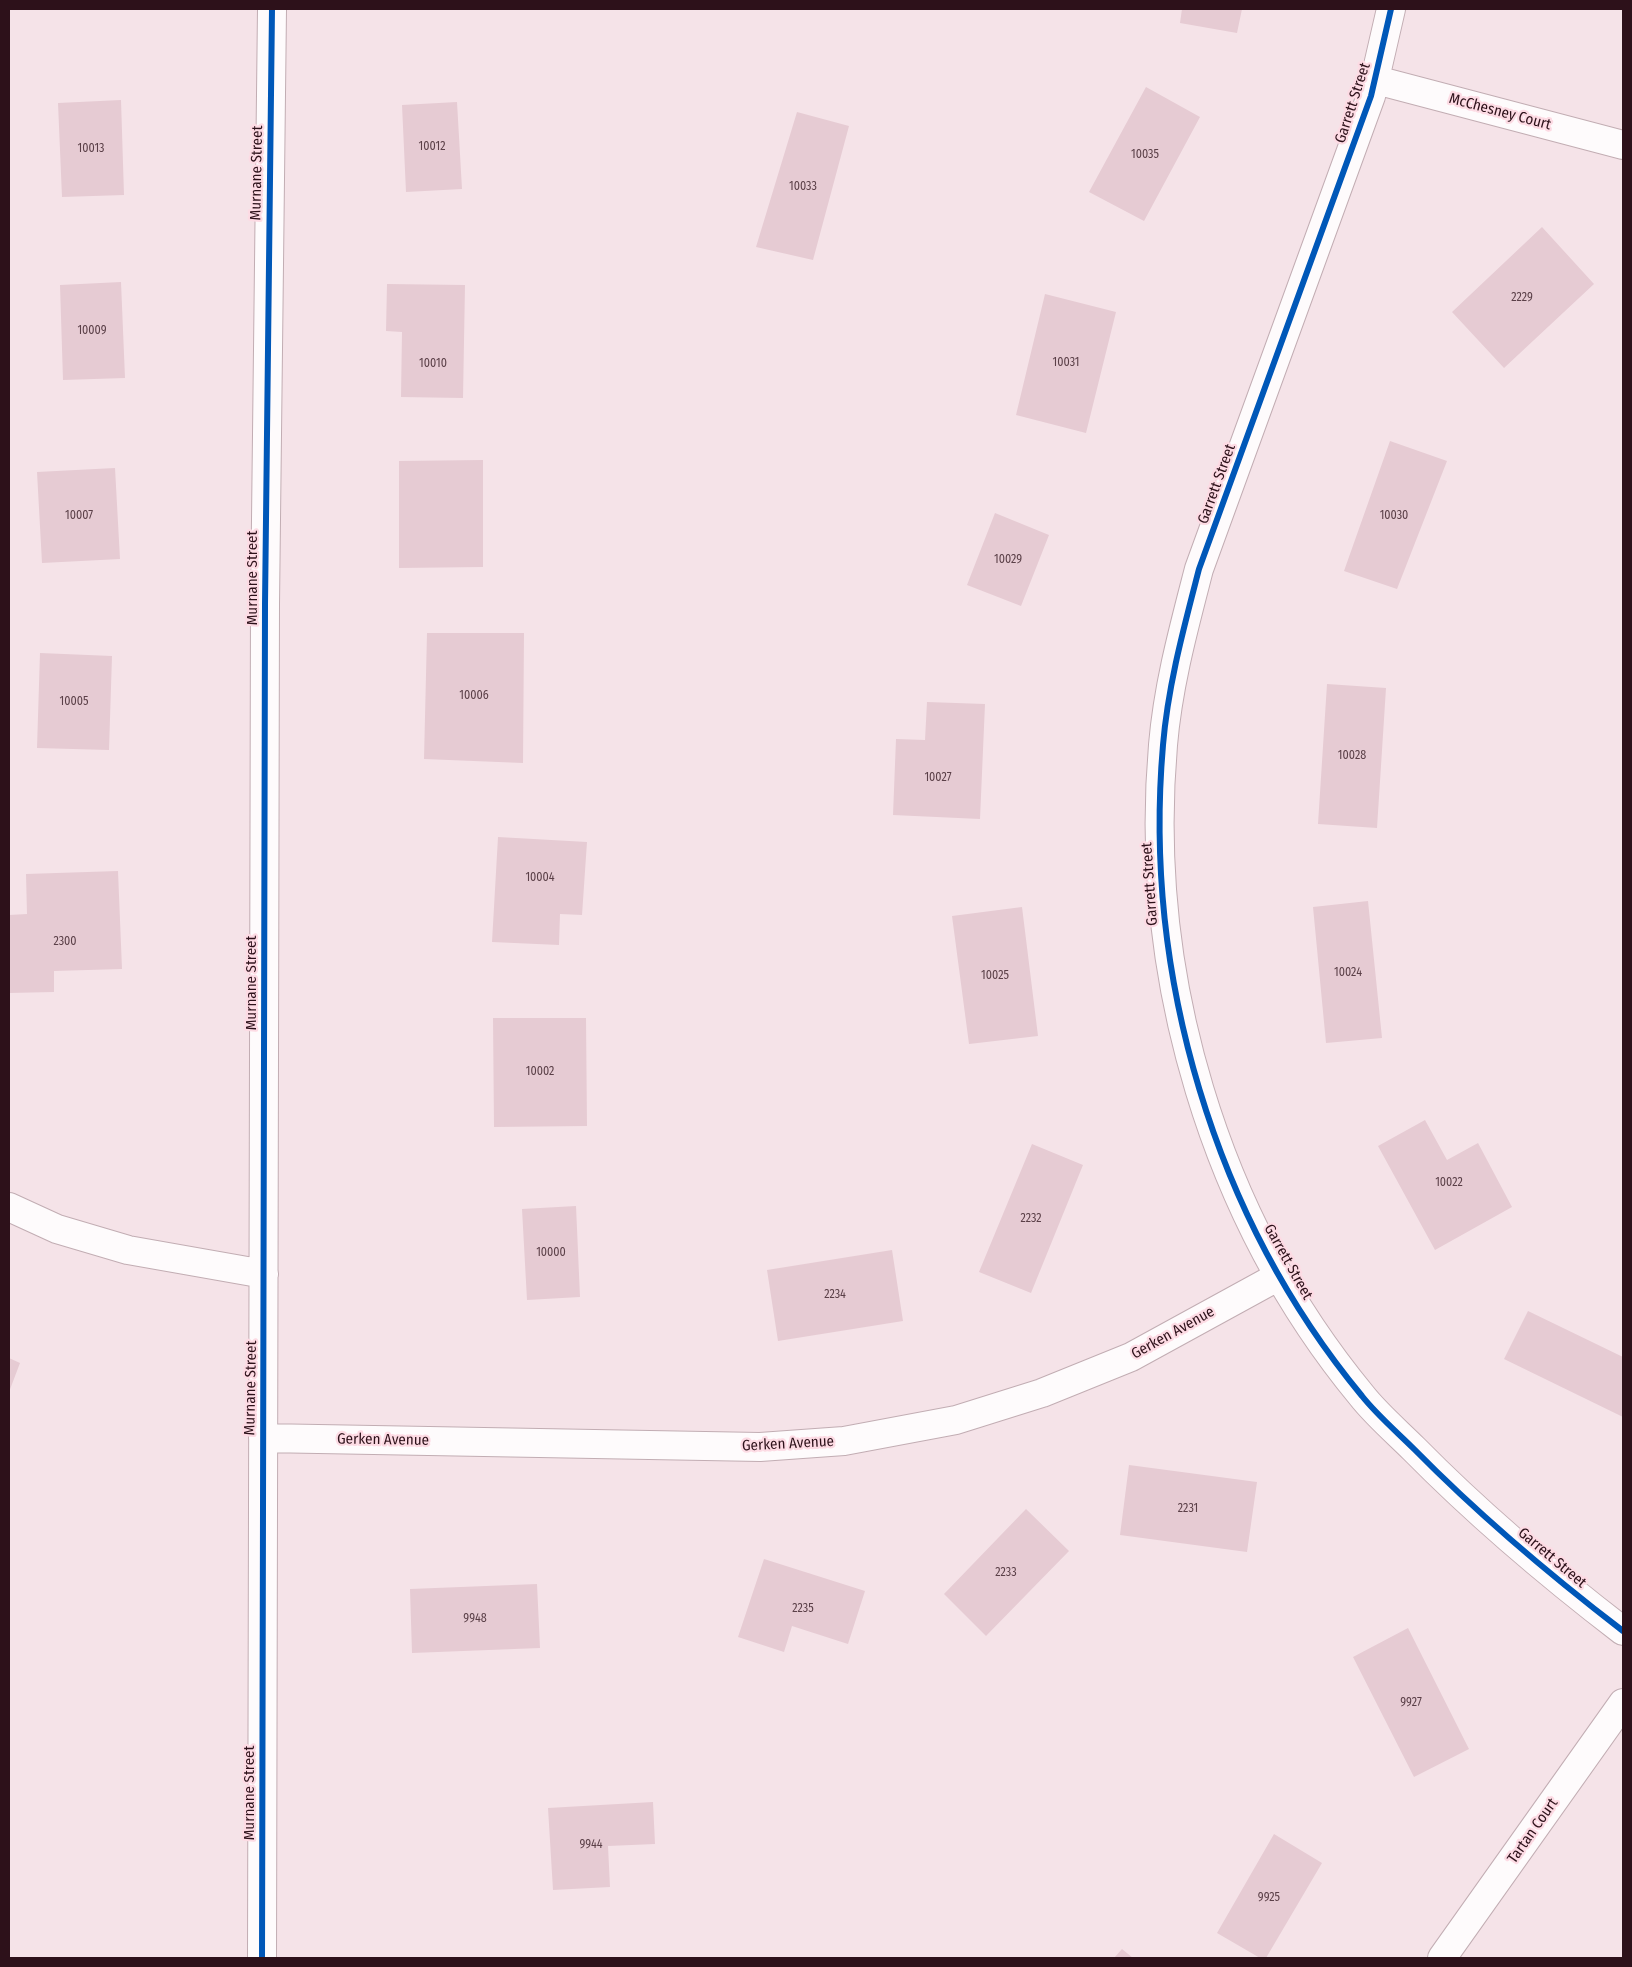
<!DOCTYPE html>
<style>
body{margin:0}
#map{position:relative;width:1632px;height:1967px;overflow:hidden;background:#f5e3e8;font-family:"Fira Sans Condensed",sans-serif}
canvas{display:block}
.frame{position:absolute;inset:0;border:10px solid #2d111a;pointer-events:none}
</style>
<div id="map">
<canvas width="1632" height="1967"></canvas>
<div class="frame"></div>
</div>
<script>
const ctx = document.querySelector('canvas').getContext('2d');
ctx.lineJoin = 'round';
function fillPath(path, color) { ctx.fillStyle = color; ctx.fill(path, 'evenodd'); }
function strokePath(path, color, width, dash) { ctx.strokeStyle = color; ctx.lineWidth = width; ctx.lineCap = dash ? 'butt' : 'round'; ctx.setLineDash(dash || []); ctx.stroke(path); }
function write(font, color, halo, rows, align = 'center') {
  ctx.font = font + ' "Fira Sans Condensed",sans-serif'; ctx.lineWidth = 4.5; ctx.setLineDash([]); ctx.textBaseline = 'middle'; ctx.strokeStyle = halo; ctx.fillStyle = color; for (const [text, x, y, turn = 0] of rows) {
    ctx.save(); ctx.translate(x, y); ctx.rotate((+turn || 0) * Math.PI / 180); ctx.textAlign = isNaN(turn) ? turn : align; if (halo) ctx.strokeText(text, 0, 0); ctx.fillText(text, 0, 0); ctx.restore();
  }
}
fillPath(new Path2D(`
 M1182 9H1242L1237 33 1180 23Z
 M1146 87 1200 117 1144 221 1089 192Z
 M121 100 124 195 62 197 58 103Z
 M457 102 462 189 406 192 402 105Z
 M797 112 849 126 813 260 756 247Z
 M1542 227 1594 284 1504 368 1452 312Z
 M121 282 125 378 63 380 60 285Z
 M387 284 465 285 463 398 401 397 402 332 386 331Z
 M1045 294 1116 312 1086 433 1016 415Z
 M1390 441 1447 461 1397 589 1344 571Z
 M483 460V567L399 568V461Z
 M115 468 120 559 42 563 37 472Z
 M995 513 1049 535 1021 606 967 585Z
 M427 633H524L523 763 424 759Z
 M40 653 112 656 109 750 37 748Z
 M1327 684 1386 688 1377 828 1318 824Z
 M927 702 985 704 980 819 893 815 896 739 925 740Z
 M498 837 587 842 582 915 560 914 559 945 492 942Z
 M118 871 122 969 54 971V992L9 993V915L27 914 26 874Z
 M1368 901 1382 1038 1326 1043 1313 907Z
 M1022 907 1038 1036 969 1044 952 916Z
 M493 1018H586L587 1126 494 1127Z
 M1425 1120 1447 1160 1478 1143 1512 1207 1435 1250 1378 1146Z
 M1032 1144 1083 1165 1031 1293 979 1272Z
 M576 1206 580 1297 527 1300 522 1209Z
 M892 1250 903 1321 778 1341 767 1270Z
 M1528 1311 1623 1357V1417L1504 1359Z
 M9 1358 20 1363 9 1392Z
 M1129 1465 1257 1482 1247 1552 1120 1535Z
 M1026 1509 1069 1551 986 1636 944 1594Z
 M764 1559 865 1591 848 1644 792 1626 784 1652 738 1637Z
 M537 1584 540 1648 412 1653 410 1589Z
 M1408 1628 1469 1749 1414 1777 1353 1657Z
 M653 1802 655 1844 608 1846 610 1887 553 1890 548 1808Z
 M1274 1834 1322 1863 1266 1958H1260L1217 1933Z
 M1122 1949 1133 1958H1114Z`), '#e6cbd3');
const street = new Path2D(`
 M1391 9 1371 96 1199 569C1184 627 1168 685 1163 745 1143 975 1214 1217 1362 1396 1377 1415 1397 1432 1414 1449 1479 1515 1550 1575 1623 1631
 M1376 80 1623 145
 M9 1207 57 1229 128 1250 264 1274
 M263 1438 760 1447 844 1441 956 1420 1042 1393 1131 1357 1279 1276
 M262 1958 265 604 272 9
 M1442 1958 1623 1703`);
strokePath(street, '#c2adb3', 30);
strokePath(street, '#fefbfc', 28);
strokePath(new Path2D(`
 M1391 9 1371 96 1199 569C1184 627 1168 685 1163 745 1143 975 1214 1217 1362 1396 1377 1415 1397 1432 1414 1449 1479 1515 1550 1575 1623 1631
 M262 1958 265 604 272 9`), '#0057b8', 6);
write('12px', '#5b4048', null, [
 ["10012",432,147],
 ["10013",91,149],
 ["10035",1145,155],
 ["10033",803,187],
 ["2229",1522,298],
 ["10009",92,331],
 ["10031",1066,363],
 ["10010",433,364],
 ["10007",79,516],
 ["10030",1394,516],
 ["10029",1008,560],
 ["10006",474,696],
 ["10005",74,702],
 ["10028",1352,756],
 ["10027",938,778],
 ["10004",540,878],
 ["2300",65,942],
 ["10024",1348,973],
 ["10025",995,976],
 ["10002",540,1072],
 ["10022",1449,1183],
 ["2232",1031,1219],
 ["10000",551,1253],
 ["2234",835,1295],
 ["2231",1188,1509],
 ["2233",1006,1573],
 ["2235",803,1609],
 ["9948",475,1619],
 ["9927",1411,1703],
 ["9944",591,1845],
 ["9925",1269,1898]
]);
write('15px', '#2d111a', '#fddbe4', [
 ["Garrett Street",1353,103,-72],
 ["McChesney Court",1500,112,15],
 ["Murnane Street",257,173,-89],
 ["Garrett Street",1217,484,-70],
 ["Murnane Street",253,578,-90],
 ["Garrett Street",1150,884,-94],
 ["Murnane Street",252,983,-90],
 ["Garrett Street",1288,1262,61],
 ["Gerken Avenue",1173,1333,-29],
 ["Murnane Street",251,1388,-89],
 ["Gerken Avenue",383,1440,1],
 ["Gerken Avenue",788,1444,-3],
 ["Garrett Street",1552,1558,40],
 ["Murnane Street",250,1793,-90],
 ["Tartan Court",1533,1831,-55]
]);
</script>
